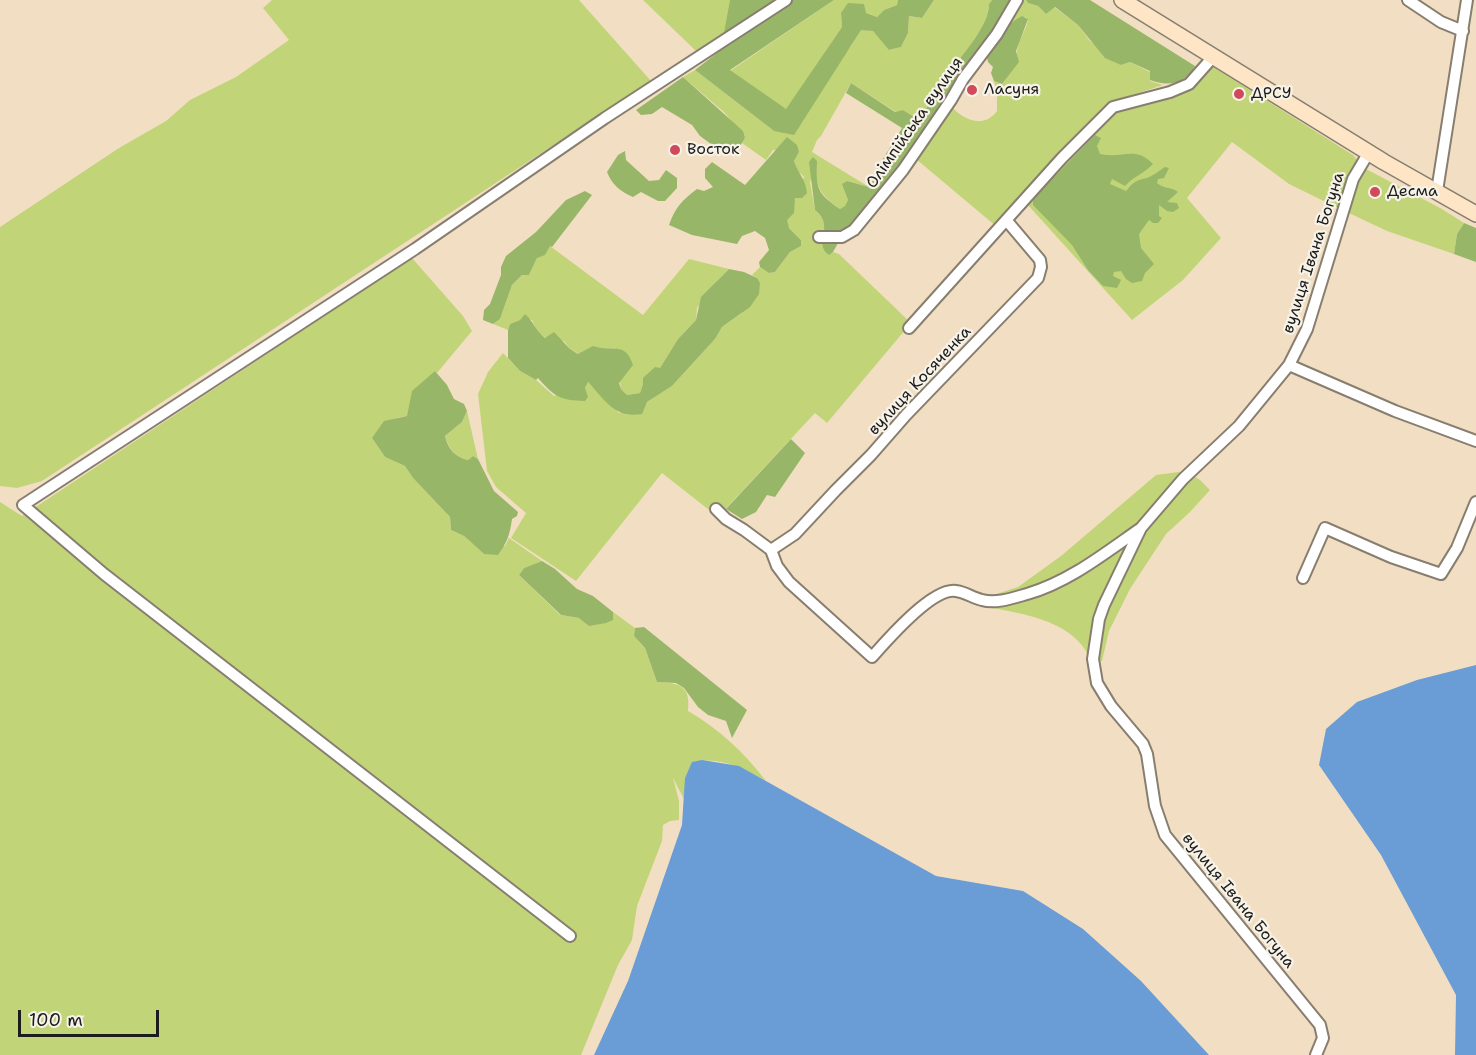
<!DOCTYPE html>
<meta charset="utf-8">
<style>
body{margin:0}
#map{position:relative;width:1476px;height:1055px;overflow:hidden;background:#f2dfc3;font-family:"Shantell Sans",sans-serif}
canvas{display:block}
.scale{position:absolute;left:18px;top:1010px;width:141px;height:27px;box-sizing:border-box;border:3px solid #1c1c1c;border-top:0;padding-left:8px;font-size:18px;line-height:21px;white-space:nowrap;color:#1c1c1c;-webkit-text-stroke:4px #f7f3e8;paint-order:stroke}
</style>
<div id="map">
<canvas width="1476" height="1055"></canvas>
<div class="scale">100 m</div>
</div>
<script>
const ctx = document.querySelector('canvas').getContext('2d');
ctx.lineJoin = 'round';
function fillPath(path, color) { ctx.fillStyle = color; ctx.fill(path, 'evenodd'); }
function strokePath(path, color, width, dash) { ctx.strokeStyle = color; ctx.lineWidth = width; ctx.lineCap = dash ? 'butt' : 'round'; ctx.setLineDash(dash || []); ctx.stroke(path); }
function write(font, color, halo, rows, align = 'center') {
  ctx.font = font + ' "Shantell Sans",sans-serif'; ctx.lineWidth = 4.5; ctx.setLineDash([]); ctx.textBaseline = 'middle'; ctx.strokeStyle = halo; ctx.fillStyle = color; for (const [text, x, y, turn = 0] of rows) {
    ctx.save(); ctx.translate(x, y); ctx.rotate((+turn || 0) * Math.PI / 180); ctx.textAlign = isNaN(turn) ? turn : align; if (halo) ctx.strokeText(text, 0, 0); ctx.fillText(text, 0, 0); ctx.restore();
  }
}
fillPath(new Path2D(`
 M272 0H579L651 81 42 481 17 488 0 486V227L119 148 166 121 190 100 236 77 289 40 263 8Z
 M643 0H752L724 33 696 51Z
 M834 0H898L897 5 884 10 877 17 866 13H841L842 27 786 110 730 71Z
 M934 0H992L989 4C990 24 962 55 950 73 939 88 929 104 919 120L903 110 896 112 851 83 821 136 817 140 812 152 869 187 847 181 843 184 848 200 846 206 840 209C825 198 814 189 817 168L810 182 815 210C824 218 827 227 823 238L829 254 833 252 839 254 911 323 827 423 815 413 718 517 662 473 576 581 511 538 526 513 496 487 487 471 478 394 488 372 503 353 520 371 536 380 554 396 585 388 588 382 619 413 647 402 672 386 715 339 722 327 742 313 757 278 752 275 760 267 769 273 775 272 790 252 801 246V240L789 228 786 220 804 177 798 171 794 161 799 152 773 150 766 160 742 143 745 138 725 113 683 77 695 70 774 131 851 46 861 29 873 31 890 50 901 47 908 33 909 16 922 18Z
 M1020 0H1026L1028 3 1038 6 1046 14 1054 7 1078 25 1090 41 1121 65 1130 62 1150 72V81L1163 85 1114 101 997 227 916 159 951 106C963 120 984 129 997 111V93L994 81 1002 84 1018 62C1014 43 1024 37 1028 20L1026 17 1017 19 1012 24 1006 27Z
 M1212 66 1353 155 1366 169 1442 209 1464 223 1457 234 1454 254 1387 231 1334 206 1289 184 1232 142 1187 198 1221 238 1183 280 1132 320 1027 204 1110 113 1143 106 1170 97Z
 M550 246 643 315 689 259 729 269 718 280 697 308 696 320 678 339 660 368 643 384 640 393 627 395 621 389 615 348 579 354 570 349 564 341C546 339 540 339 532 320H520L510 324 508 330 493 324 500 319 512 285 522 275H529L537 258Z
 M412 258 463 316 472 331 437 373 435 371 407 416 396 418 372 438 385 457 405 466 413 478 450 517 451 530 464 536 484 554 505 546 509 538 542 561 524 568 519 575 560 615 579 618 613 620V612L635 628 634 636 645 648 657 682C679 683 691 685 688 711 718 728 745 753 766 781 744 768 719 756 693 762L685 778V801L673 778 679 801V820L670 821 663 825 662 841 637 906 632 940 618 965 581 1055H0V502L22 516Z
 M467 411 478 459 473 456 468 460C455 457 449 449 445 436L462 422Z
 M1186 471 1200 480 1210 490 1190 512 1166 534 1130 589 1109 631 1102 661H1091C1075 619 1019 613 980 606L984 598 1018 587 1061 556 1156 475Z`), '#c1d578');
fillPath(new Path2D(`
 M730 0H834L730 70 786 109 842 27 841 13 848 3 864 4 866 13 877 17 884 10 897 5 898 0H934L922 18 909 16 908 33 901 47 889 50 873 31 861 30 794 135 774 131 695 70 731 42 724 33Z
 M992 0H1013L901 170 842 236 833 252 829 255C812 243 836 227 815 210L809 162 813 157 817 161C816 189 817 193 840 209L845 206 848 200 842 184 847 181 869 187 878 172 876 170 902 128 846 93 851 83 895 112 903 110 919 120C929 104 939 88 950 72 962 55 990 24 989 4Z
 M1026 0H1090L1195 66C1185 84 1168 87 1150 80V71L1130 62 1121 65 1105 58 1078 25 1055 7 1046 14 1038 6 1028 3Z
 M1022 16 1028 19 1016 51 1019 62 1002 84 994 81 991 73 993 67 988 62 986 53C996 39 1006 24 1022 16Z
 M683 77 743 131 745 138 737 151 726 152 711 144 700 136 692 125 662 107 652 114 641 115 636 110Z
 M1095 135 1101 138 1097 146 1100 154C1124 159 1135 145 1153 164 1145 173 1134 176 1125 186L1112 179 1110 184 1126 191C1133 182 1137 180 1147 178 1153 176 1160 170 1165 167L1169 168 1164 178 1158 179 1157 183C1164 189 1172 187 1178 192L1167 202 1177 203 1179 208 1173 212 1167 211 1159 205V216L1162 218 1158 223H1153L1149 220 1139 234 1141 248 1154 264 1145 273 1142 281 1132 283 1126 279 1121 271 1114 272 1113 276 1121 280 1117 288 1103 286 1088 270 1072 245 1033 205V199Z
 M787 137 797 145 799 152 794 161C798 173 806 180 807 193L802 198H795L794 213 787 220 789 228 801 240V246L790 252 775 272 769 273 760 267 759 262 769 250 765 238 755 231 742 236 737 244 692 235 669 225C675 208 682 200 697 189L704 191 713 187 705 178V169L712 162 745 185Z
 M625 151 626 160 649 181 659 180 666 170 677 178V188L665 201H658L641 192 633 197C621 192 612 185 607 172L618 155Z
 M585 191 592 195 552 247 550 246 545 255 537 258 529 275H522L512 285 500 319 493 324 483 320 484 310 490 304 501 275V267L506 256 536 232 566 200Z
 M1464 223 1476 228V262L1454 254 1457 234Z
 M729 269 744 272 757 278 760 283 759 294 750 307 722 327 715 339 672 386 647 402 642 414C615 419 605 400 588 382L585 388 588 397 585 401C559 400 555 397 538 378L536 380 520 371 508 358V330L510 324 520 320 525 314C533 321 536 331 545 338L554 332 570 349 578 354 593 346C612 353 625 340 633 365L619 383 621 389 627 395 640 393 643 384V378L655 367 660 368 678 339 696 320 701 297Z
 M435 371 447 385 454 399 464 404 467 411 462 422 445 436C448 449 455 457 468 460L473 456 478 459 494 491 518 512 517 516 512 519C510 534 507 543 498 555L484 554 464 536 451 530 450 517 413 478 405 466 385 457 372 438 384 421 407 416 412 391Z
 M791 439 805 453 775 497 767 495 756 512 742 519 726 509Z
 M542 561 555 569 577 589 593 596 613 612V620L606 623 589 626 579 618 561 615 519 575 524 568Z
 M644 627 747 710 732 738 726 721 708 715 698 707 684 688 676 683 657 682 645 648 634 636 635 628Z`), '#98b668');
fillPath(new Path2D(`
 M1476 665V1055H1455L1456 995 1381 855 1319 765 1326 729 1357 702 1417 680Z
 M702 760 739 766 936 876 1023 891 1083 929 1141 981 1209 1055H594L628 981 682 825 685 778 692 762Z`), '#6a9cd5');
const street = new Path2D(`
 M1408 0 1441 22 1463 31
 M1437 191 1467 0
 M819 237H842L854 230 903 170 951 100 963 79 997 34 1017 0
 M909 328 1062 158 1113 107 1170 92 1189 84 1213 57
 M1289 365 1395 411 1476 441
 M716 509 726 519 744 530 771 550 777 566 789 582 872 657C887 640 933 587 956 591 965 592 973 598 982 600 996 604 1013 598 1027 594 1069 582 1105 553 1141 528
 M771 550 795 534 836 490 871 455 906 415 1038 278 1041 267 1040 260 1007 221
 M1303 578 1325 528 1391 557 1441 574 1457 548 1476 502
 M570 936 104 574 23 505 415 249 605 118 786 0
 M1316 1055 1323 1038 1320 1025 1165 835 1155 806 1147 754 1143 744 1111 706 1097 683 1093 659 1099 619 1104 605 1141 528 1183 479 1239 426 1289 365 1307 329 1353 179 1369 152`);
const secondary = new Path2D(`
 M1122 0 1384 162 1476 214`);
strokePath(street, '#877e70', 14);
strokePath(secondary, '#877e70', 18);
strokePath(street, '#fff', 10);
strokePath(secondary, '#fde5c5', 15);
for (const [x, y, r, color] of [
 [972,90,6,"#d1495b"],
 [1239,94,6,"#d1495b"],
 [675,150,6,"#d1495b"],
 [1375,192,6,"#d1495b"]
]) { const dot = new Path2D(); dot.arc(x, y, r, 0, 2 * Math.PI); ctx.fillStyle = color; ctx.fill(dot); strokePath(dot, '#f7f3e8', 2); }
write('16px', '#1c1c1c', '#f7f3e8', [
 ["Ласуня",984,90],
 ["ДРСУ",1251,94],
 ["Восток",687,150],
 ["Десма",1387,192]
], 'left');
write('16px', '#1c1c1c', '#f7f3e8', [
 ["Олімпійська вулиця",915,123,-55],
 ["вулиця Івана Богуна",1314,253,-72],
 ["вулиця Косяченка",920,381,-47],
 ["вулиця Івана Богуна",1238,901,51]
]);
</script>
